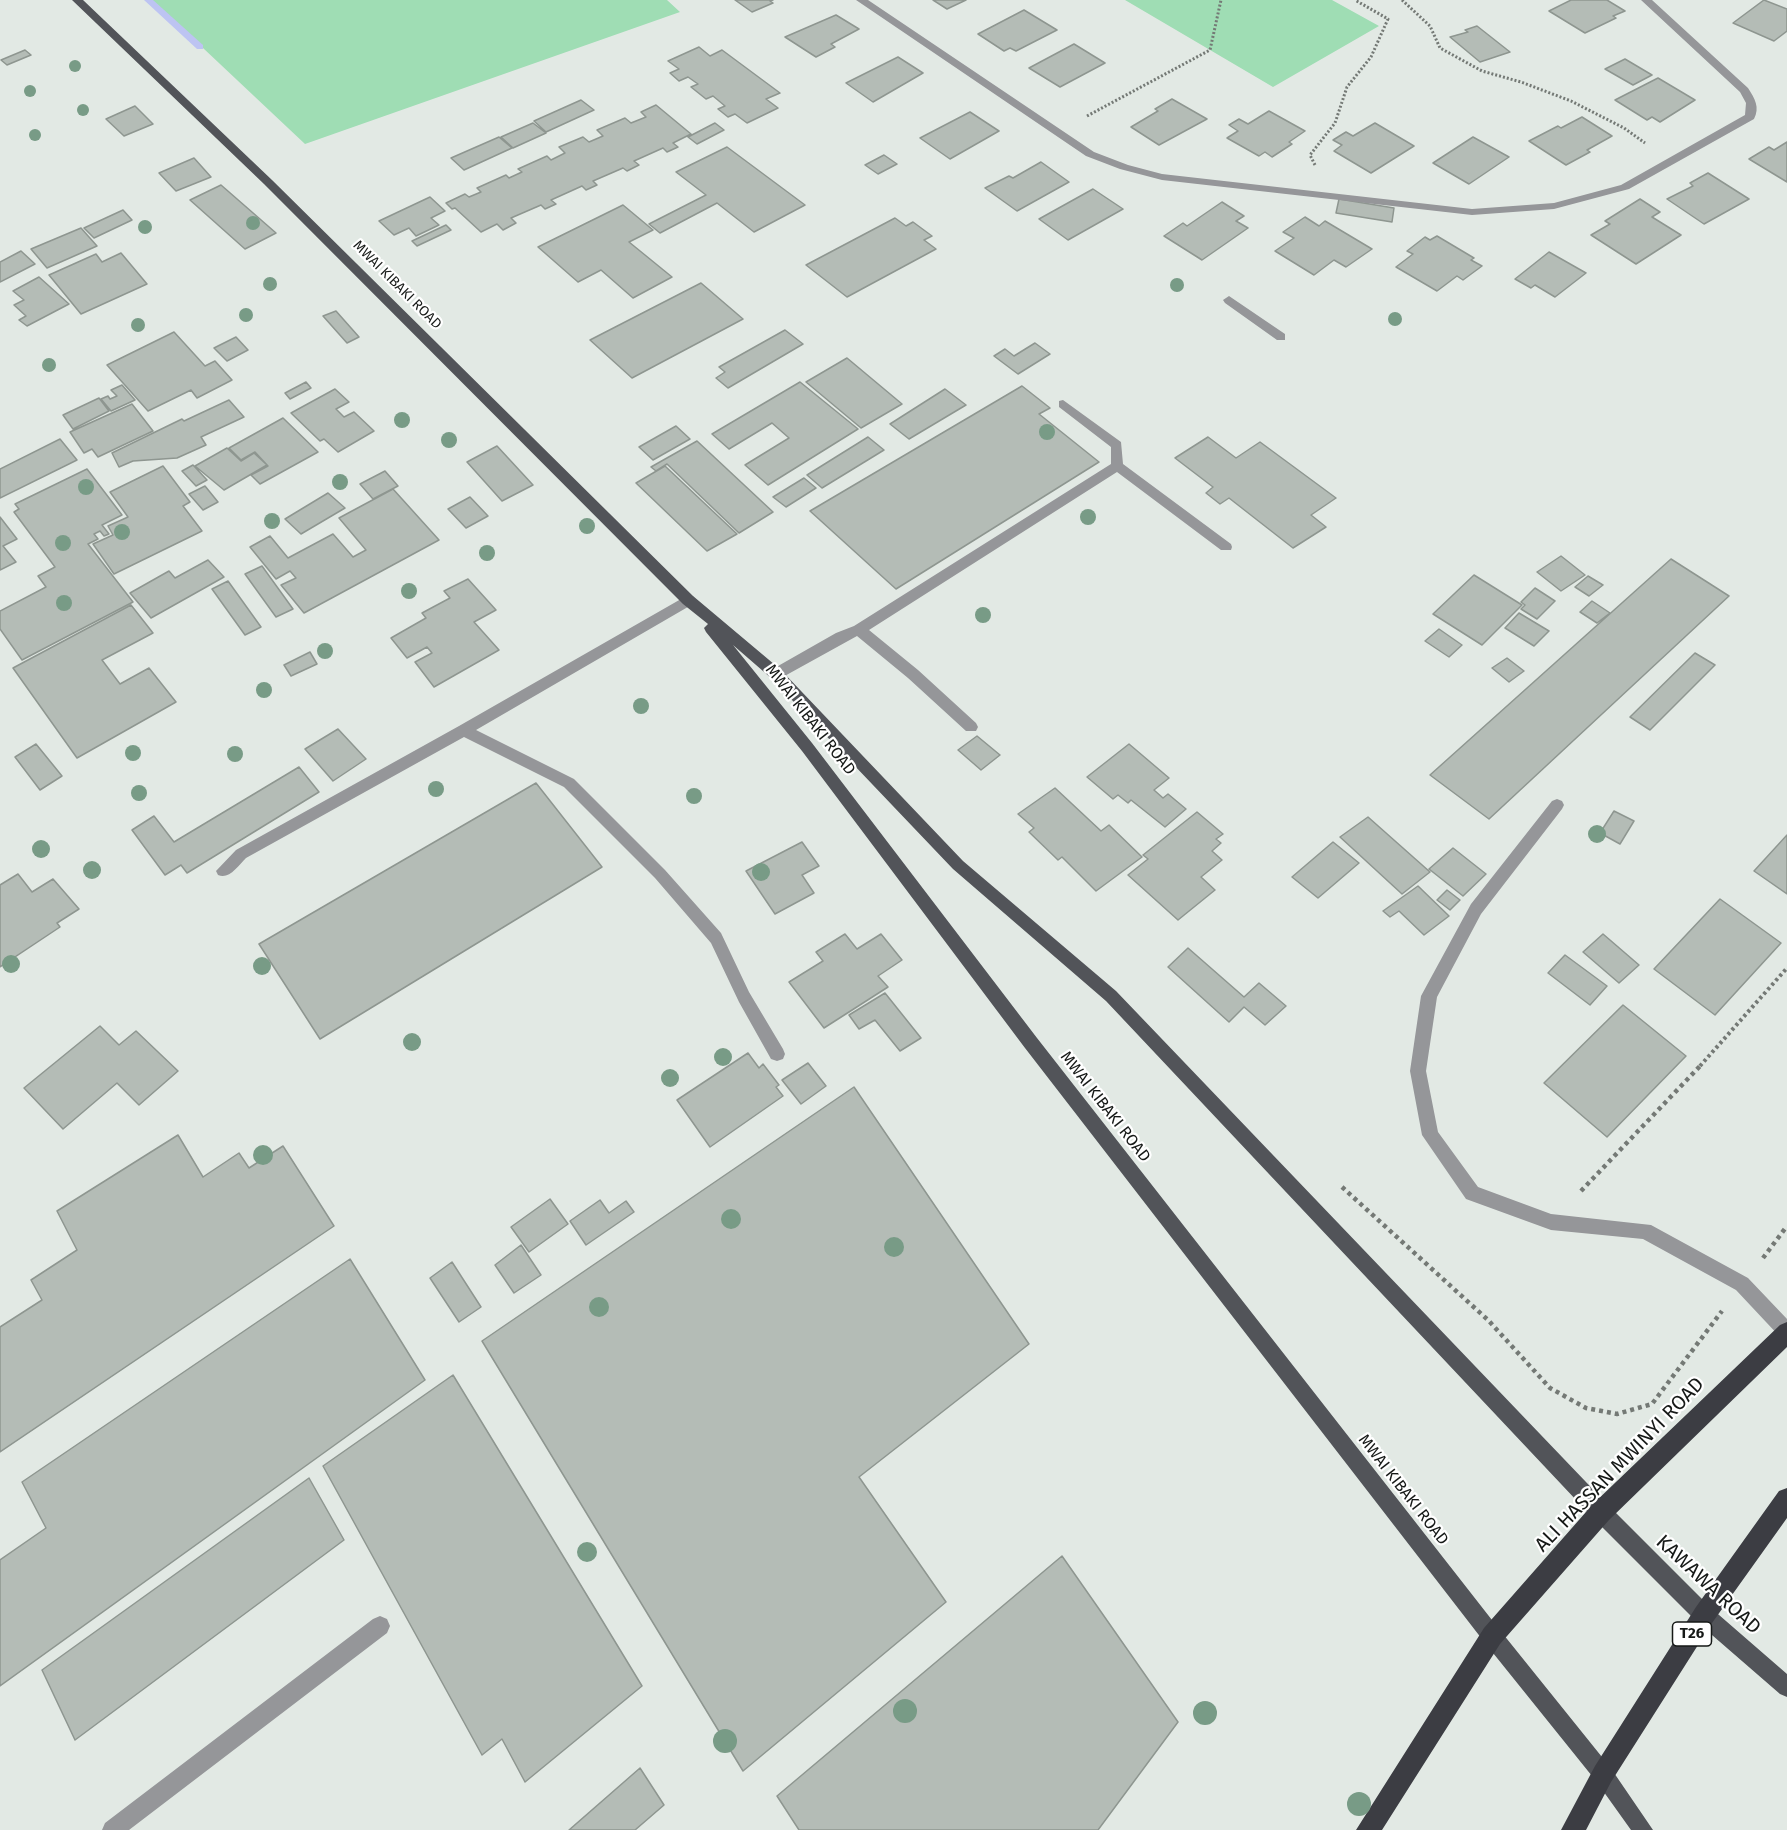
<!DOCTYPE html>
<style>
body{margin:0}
canvas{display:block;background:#e2e9e4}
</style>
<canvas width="1787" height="1830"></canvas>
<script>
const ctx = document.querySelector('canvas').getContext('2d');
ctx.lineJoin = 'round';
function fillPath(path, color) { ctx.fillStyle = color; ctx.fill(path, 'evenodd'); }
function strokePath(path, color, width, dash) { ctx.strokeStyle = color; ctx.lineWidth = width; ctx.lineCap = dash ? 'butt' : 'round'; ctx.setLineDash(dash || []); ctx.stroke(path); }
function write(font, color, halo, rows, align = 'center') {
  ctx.font = font + ' "Fira Sans",sans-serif'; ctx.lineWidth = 4.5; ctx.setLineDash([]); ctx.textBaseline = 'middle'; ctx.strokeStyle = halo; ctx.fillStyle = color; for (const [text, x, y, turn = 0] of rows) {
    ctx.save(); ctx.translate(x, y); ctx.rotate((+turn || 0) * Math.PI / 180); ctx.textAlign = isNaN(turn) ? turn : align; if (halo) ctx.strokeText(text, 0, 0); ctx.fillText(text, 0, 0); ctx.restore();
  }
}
fillPath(new Path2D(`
 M152 0H667L680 12 305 144Z
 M1125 0H1332L1379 26 1273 87Z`), '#9fddb4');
fillPath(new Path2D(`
 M144 0H153L203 45V49H197Z`), '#bdc4f2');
const building = new Path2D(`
 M735 0H773L770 1 773 3 752 12Z
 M933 0H966L947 9Z
 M1571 0H1607L1625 11 1613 16 1616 18 1585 33 1549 11Z
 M1764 0 1787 9V31L1774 41 1733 23Z
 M1024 10 1057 30 1016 51 1010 48 1004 51 978 34Z
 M836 15 859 29 831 44 835 47 816 57 785 37Z
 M1477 26 1510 52 1480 62 1450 37 1468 32 1465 30Z
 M1074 44 1105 63 1060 87 1029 68Z
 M699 47 710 56 722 50 780 93 766 99 778 108 747 123 735 114 728 117 718 109 725 106 713 96 706 99 691 87 698 84 688 77 679 81 670 73 679 69 668 61Z
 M25 50 31 55 7 65 1 60Z
 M898 57 923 73 873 102 846 83Z
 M1625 59 1652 75 1633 85 1605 69Z
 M1658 78 1695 100 1660 122 1652 117 1647 120 1615 100Z
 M1172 99 1207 119 1159 145 1131 127 1158 111 1155 109Z
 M581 100 594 110 546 132 534 121Z
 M656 105 691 134 673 143 678 147 667 152 663 148 634 161 639 165 627 171 623 168 593 181 597 185 586 190 582 186 551 200 556 204 545 209 541 205 511 218 516 223 503 230 497 224 481 232 455 208 452 209 446 203 465 194 469 197 481 192 477 188 506 175 509 178 522 172 518 169 547 156 551 160 565 153 559 147 583 137 589 142 603 136 597 130 625 118 631 123 646 117 641 112Z
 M135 106 153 124 124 136 106 119Z
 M1269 111 1305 131 1289 142 1292 144 1272 157 1265 152 1259 156 1227 138 1238 131 1229 125 1239 119 1248 124Z
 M970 112 999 131 950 159 920 138Z
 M1582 117 1612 136 1587 150 1590 152 1566 165 1529 141 1558 126 1561 128Z
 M533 123 546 133 513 148 501 137Z
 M715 123 724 130 697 144 688 137Z
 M1375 123 1414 146 1371 173 1334 151 1342 145 1333 140 1346 132 1353 136Z
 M499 137 512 148 464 170 451 158Z
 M1473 137 1509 157 1469 184 1433 163Z
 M1787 142V182L1749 159 1769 147 1774 150Z
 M727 147 805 205 754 232 717 203 660 233 649 224 706 195 676 172Z
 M884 155 897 164 878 174 865 165Z
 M194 158 211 177 176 191 159 173Z
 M1041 162 1069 182 1017 211 985 188 1009 176 1013 178Z
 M1708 173 1749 199 1704 224 1667 199 1693 186 1690 183Z
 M221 185 276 233 245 249 190 200Z
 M1093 189 1123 209 1068 240 1039 219Z
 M430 197 445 211 431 218 439 225 416 236 409 228 394 235 379 221Z
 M1339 199 1394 208 1392 222 1336 213Z
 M1640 199 1660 212 1652 217 1681 235 1636 264 1591 235 1610 224 1605 221Z
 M1222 202 1244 216 1236 221 1248 228 1202 260 1164 236 1183 223 1187 226Z
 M623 205 653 230 629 242 672 277 633 298 601 270 578 282 538 247Z
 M123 210 132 220 94 238 84 228Z
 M1305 217 1319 226 1325 221 1372 249 1346 267 1334 260 1314 275 1275 251 1294 238 1283 232Z
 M895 218 906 226 913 222 932 236 924 240 936 249 847 297 806 265Z
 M446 225 451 230 417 246 412 241Z
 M81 228 97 246 47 268 31 249Z
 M1437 236 1474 258 1471 260 1482 266 1463 280 1457 276 1437 291 1396 267 1413 254 1407 251 1425 237 1430 240Z
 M21 251 35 264 0 282V262Z
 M1549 252 1586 273 1555 297 1535 285 1531 288 1515 279Z
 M121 253 147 284 81 314 49 275 96 254 102 262Z
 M39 277 69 304 27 326 19 320 26 316 14 305 24 300 13 291Z
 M701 283 743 319 632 378 590 340Z
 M336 311 359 337 347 343 323 316Z
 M785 330 803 344 728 388 716 378 725 372 719 367Z
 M174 332 205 366 215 361 232 380 197 398 191 390 148 411 107 365Z
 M236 337 248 350 227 361 214 348Z
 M1035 343 1050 354 1018 374 994 356 1005 349 1014 356Z
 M847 358 902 404 861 428 806 382Z
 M306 382 311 388 290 399 285 393Z
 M800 382 858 429 768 485 745 465 789 438 772 423 729 449 712 434Z
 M122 385 135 400 111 411 101 399 108 396 110 399 117 396 111 390Z
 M1022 386 1050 408 1039 414 1099 462 896 589 810 511Z
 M335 389 349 402 336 409 344 417 354 412 374 431 338 452 324 439 320 441 291 413Z
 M945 389 966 405 909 439 890 424Z
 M99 398 109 411 73 429 63 415Z
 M229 400 244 417 201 437 206 445 177 458 133 461 119 467 112 453 182 419 184 421Z
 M132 404 153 431 98 457 92 449 84 453 70 432Z
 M283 418 318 452 260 484 251 475 268 466 255 452 241 460 229 448Z
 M676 426 690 439 653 460 639 447Z
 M868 437 884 450 822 488 807 475Z
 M1208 437 1236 458 1260 442 1336 498 1311 515 1326 527 1293 548 1229 498 1220 504 1206 493 1213 487 1175 458Z
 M60 439 77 460 0 498V469Z
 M697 441 773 512 739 533 667 464 656 471 651 467Z
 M497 446 533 485 502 501 467 462Z
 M227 448 241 461 254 453 267 465 224 490 195 466Z
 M193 465 207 480 196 486 182 471Z
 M163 466 190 502 183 506 202 531 114 574 93 544 113 535 108 526 128 517 110 492Z
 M665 466 737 534 707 551 636 483Z
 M87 469 122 515 102 525 109 534 104 536 100 531 94 534 98 539 88 544 133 602 22 660 0 629V611L46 587 38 576 55 567 14 512 19 509 15 504Z
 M385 471 398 486 373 499 360 484Z
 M804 478 816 488 786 507 773 497Z
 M205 486 218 502 203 510 189 494Z
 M393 489 439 540 304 613 281 585 296 578 290 571 276 579 250 547 270 536 288 558 333 534 353 557 366 550 339 518Z
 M328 493 345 508 301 534 285 519Z
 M470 497 488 516 466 528 448 509Z
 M0 517 17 539 3 546 16 562 0 570Z
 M1561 556 1585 575 1561 591 1537 572Z
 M1671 559 1729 596 1489 819 1430 775Z
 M208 560 224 577 151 618 130 593 169 571 175 578Z
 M262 566 293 609 276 617 245 574Z
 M1474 575 1522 605 1482 645 1433 614Z
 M1588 576 1603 585 1589 596 1575 587Z
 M468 579 496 610 474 622 499 650 434 687 415 662 432 653 427 647 407 658 391 638 426 618 422 613 450 598 444 591Z
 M228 581 261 627 245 635 212 589Z
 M1535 588 1555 601 1537 619 1521 609 1525 605 1521 602Z
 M1592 601 1610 613 1597 623 1580 612Z
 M131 605 153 633 102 660 120 684 149 668 176 702 77 758 13 668Z
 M1519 613 1549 631 1534 646 1505 628Z
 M1439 629 1462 645 1449 657 1425 641Z
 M310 652 317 664 291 676 284 665Z
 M1695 653 1715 665 1650 730 1630 717Z
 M1507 658 1524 671 1509 682 1492 668Z
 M338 729 366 759 333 781 305 749Z
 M977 736 1000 755 981 770 958 750Z
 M36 744 62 776 40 790 15 757Z
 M1129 744 1169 778 1154 790 1163 798 1168 794 1186 809 1165 827 1131 800 1128 803 1118 795 1113 799 1087 777Z
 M299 767 319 792 187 873 181 865 165 875 132 830 154 816 174 842Z
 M536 783 602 867 320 1039 259 944Z
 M1055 788 1101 831 1109 825 1142 857 1096 891 1062 857 1058 860 1029 832 1034 828 1018 814Z
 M1614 811 1634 821 1620 844 1600 833Z
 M1197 812 1223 834 1216 839 1221 843 1212 851 1222 860 1201 877 1215 890 1178 920 1128 875 1148 859 1143 855Z
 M1368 817 1430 872 1402 894 1340 837Z
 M1787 835V894L1754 871Z
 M802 842 819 866 802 875 814 893 775 914 746 871Z
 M1333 842 1359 863 1318 898 1292 877Z
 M1453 848 1486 874 1463 896 1429 869Z
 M18 874 32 892 53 879 79 909 57 923 60 927 0 967V885Z
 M1418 886 1449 916 1424 935 1399 911 1390 917 1383 911Z
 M1447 890 1460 900 1450 910 1437 900Z
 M1720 899 1781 943 1715 1015 1654 969Z
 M845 934 857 949 881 934 902 960 878 976 888 987 824 1028 789 982 823 961 816 952Z
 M1603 934 1639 965 1619 983 1583 952Z
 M1188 948 1244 997 1259 983 1286 1006 1265 1025 1244 1007 1229 1022 1168 967Z
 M1565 955 1607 986 1590 1005 1548 973Z
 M885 993 921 1038 900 1051 875 1020 859 1029 849 1015Z
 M1623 1005 1686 1056 1607 1137 1544 1083Z
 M100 1026 119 1045 136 1031 178 1071 139 1105 117 1083 63 1129 24 1088Z
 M748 1053 759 1068 763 1064 779 1085 776 1087 783 1096 710 1147 677 1100Z
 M808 1063 826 1086 801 1104 782 1080Z
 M854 1087 1029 1344 859 1477 946 1602 743 1771 482 1341Z
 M178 1135 203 1177 239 1153 249 1168 283 1146 334 1226 0 1452V1327L42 1300 31 1280 77 1250 57 1211Z
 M550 1199 568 1224 529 1252 511 1227Z
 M600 1200 609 1213 626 1201 634 1212 586 1245 570 1221Z
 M521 1245 541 1275 514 1293 495 1265Z
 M350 1259 425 1380 0 1686V1560L46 1528 22 1482Z
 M452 1262 481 1307 459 1322 430 1278Z
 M453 1375 642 1686 525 1782 502 1739 482 1755 323 1466Z
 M309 1478 344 1540 75 1740 42 1670Z
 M1062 1556 1178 1722 1098 1830H799L777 1796Z
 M640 1768 664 1805 635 1830H569Z`);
fillPath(building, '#b4bcb6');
strokePath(building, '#8e9690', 1.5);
strokePath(new Path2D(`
 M1402 0 1430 26 1440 48 1482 71 1521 82 1571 101 1624 128 1645 143
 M1087 116 1210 50 1221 0
 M1315 165 1310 155 1335 123 1347 87 1371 57 1388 19 1355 0`), '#747975', 3, [2, 2]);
strokePath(new Path2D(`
 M1700 1066 1787 968`), '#747975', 4, [3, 3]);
strokePath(new Path2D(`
 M1342 1187 1488 1320 1550 1388 1586 1408 1617 1414 1652 1404 1722 1311
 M1581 1191 1701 1065
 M1763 1258 1787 1226`), '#747975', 4.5, [4, 4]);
fillPath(new Path2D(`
 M1229 296 1285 334V340H1277L1225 303 1223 300Z
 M1063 400 1121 442 1123 464 1231 544 1232 547 1231 550H1221L1117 472 869 630 918 670 976 723 978 727 976 731H966L908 678 857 636 781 678H771L769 674 771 670 836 633 854 626 1111 464V447L1059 407V401Z
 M688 595 693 596 695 600 693 604 476 730 574 779 665 870 721 933 749 992 783 1049 785 1054 783 1059 777 1061 771 1059 739 1002 711 943 655 878 564 787 464 737 246 858C238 866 229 880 218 875L216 871 236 850 459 726Z
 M1557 799 1562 801 1564 805 1562 809 1481 914 1437 997 1426 1071 1438 1132 1478 1187 1551 1214 1651 1225 1748 1278 1787 1319V1341L1781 1338 1736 1290 1643 1239 1551 1230 1466 1199 1422 1135 1410 1071 1421 996 1471 904 1552 801Z
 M380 1616 387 1619 390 1626 387 1633 129 1830H102L105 1823 373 1619Z`), '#959699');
fillPath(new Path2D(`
 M856 0H868L1094 152 1128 165 1162 174 1472 209 1554 203 1621 185 1745 115 1746 103 1740 92 1641 0H1652L1748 88C1755 99 1760 107 1754 119L1629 189 1554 209 1472 215 1162 180 1120 169 1086 156Z`), '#959699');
fillPath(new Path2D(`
 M72 0H83L272 180 693 596 781 670 963 861 1116 991 1608 1505 1711 1608 1787 1674V1697L1780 1694 1697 1622 1594 1519 1106 1001 953 869 771 678 733 645 812 743 1037 1038 1499 1629 1610 1767 1653 1830H1631L1596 1781 1485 1643 1025 1048 802 751 706 632 704 628 708 624 683 604 264 184Z`), '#525459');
fillPath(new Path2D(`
 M1787 1322V1347L1609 1520 1500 1644 1382 1830H1356L1484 1628 1593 1504 1780 1325Z
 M1787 1488V1518L1712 1623 1611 1782 1586 1830H1561L1595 1766 1696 1607 1779 1491Z`), '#3c3d43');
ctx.fillStyle = '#789b86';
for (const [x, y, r] of [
 [75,66,6],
 [30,91,6],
 [83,110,6],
 [35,135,6],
 [253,223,7],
 [145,227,7],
 [270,284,7],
 [1177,285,7],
 [246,315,7],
 [1395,319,7],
 [138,325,7],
 [49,365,7],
 [402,420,8],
 [1047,432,8],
 [449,440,8],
 [340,482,8],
 [86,487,8],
 [1088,517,8],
 [272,521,8],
 [587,526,8],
 [122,532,8],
 [63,543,8],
 [487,553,8],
 [409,591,8],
 [64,603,8],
 [983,615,8],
 [325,651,8],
 [264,690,8],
 [641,706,8],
 [133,753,8],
 [235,754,8],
 [436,789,8],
 [139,793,8],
 [694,796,8],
 [1597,834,9],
 [41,849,9],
 [92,870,9],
 [761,872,9],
 [11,964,9],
 [262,966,9],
 [412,1042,9],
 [723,1057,9],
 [670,1078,9],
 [263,1155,10],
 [731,1219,10],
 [894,1247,10],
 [599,1307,10],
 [587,1552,10],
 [905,1711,12],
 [1205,1713,12],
 [725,1741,12],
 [1359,1804,12]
]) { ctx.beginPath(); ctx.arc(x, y, r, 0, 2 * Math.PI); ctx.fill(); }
write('14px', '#161917', '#fff', [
 ["MWAI KIBAKI ROAD",397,285,45]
]);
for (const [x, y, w] of [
 [1692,1634,39]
]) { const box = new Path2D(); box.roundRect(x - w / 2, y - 12, w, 24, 4.5); ctx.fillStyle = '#fff'; ctx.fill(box); strokePath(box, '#161917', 1.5); }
write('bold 15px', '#161917', null, [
 ["T26",1692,1634]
]);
write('16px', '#161917', '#fff', [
 ["MWAI KIBAKI ROAD",810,720,52],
 ["MWAI KIBAKI ROAD",1105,1107,52],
 ["MWAI KIBAKI ROAD",1403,1490,52]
]);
write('20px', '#161917', '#fff', [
 ["ALI HASSAN MWINYI ROAD",1620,1465,-46],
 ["KAWAWA ROAD",1708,1585,43]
]);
</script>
